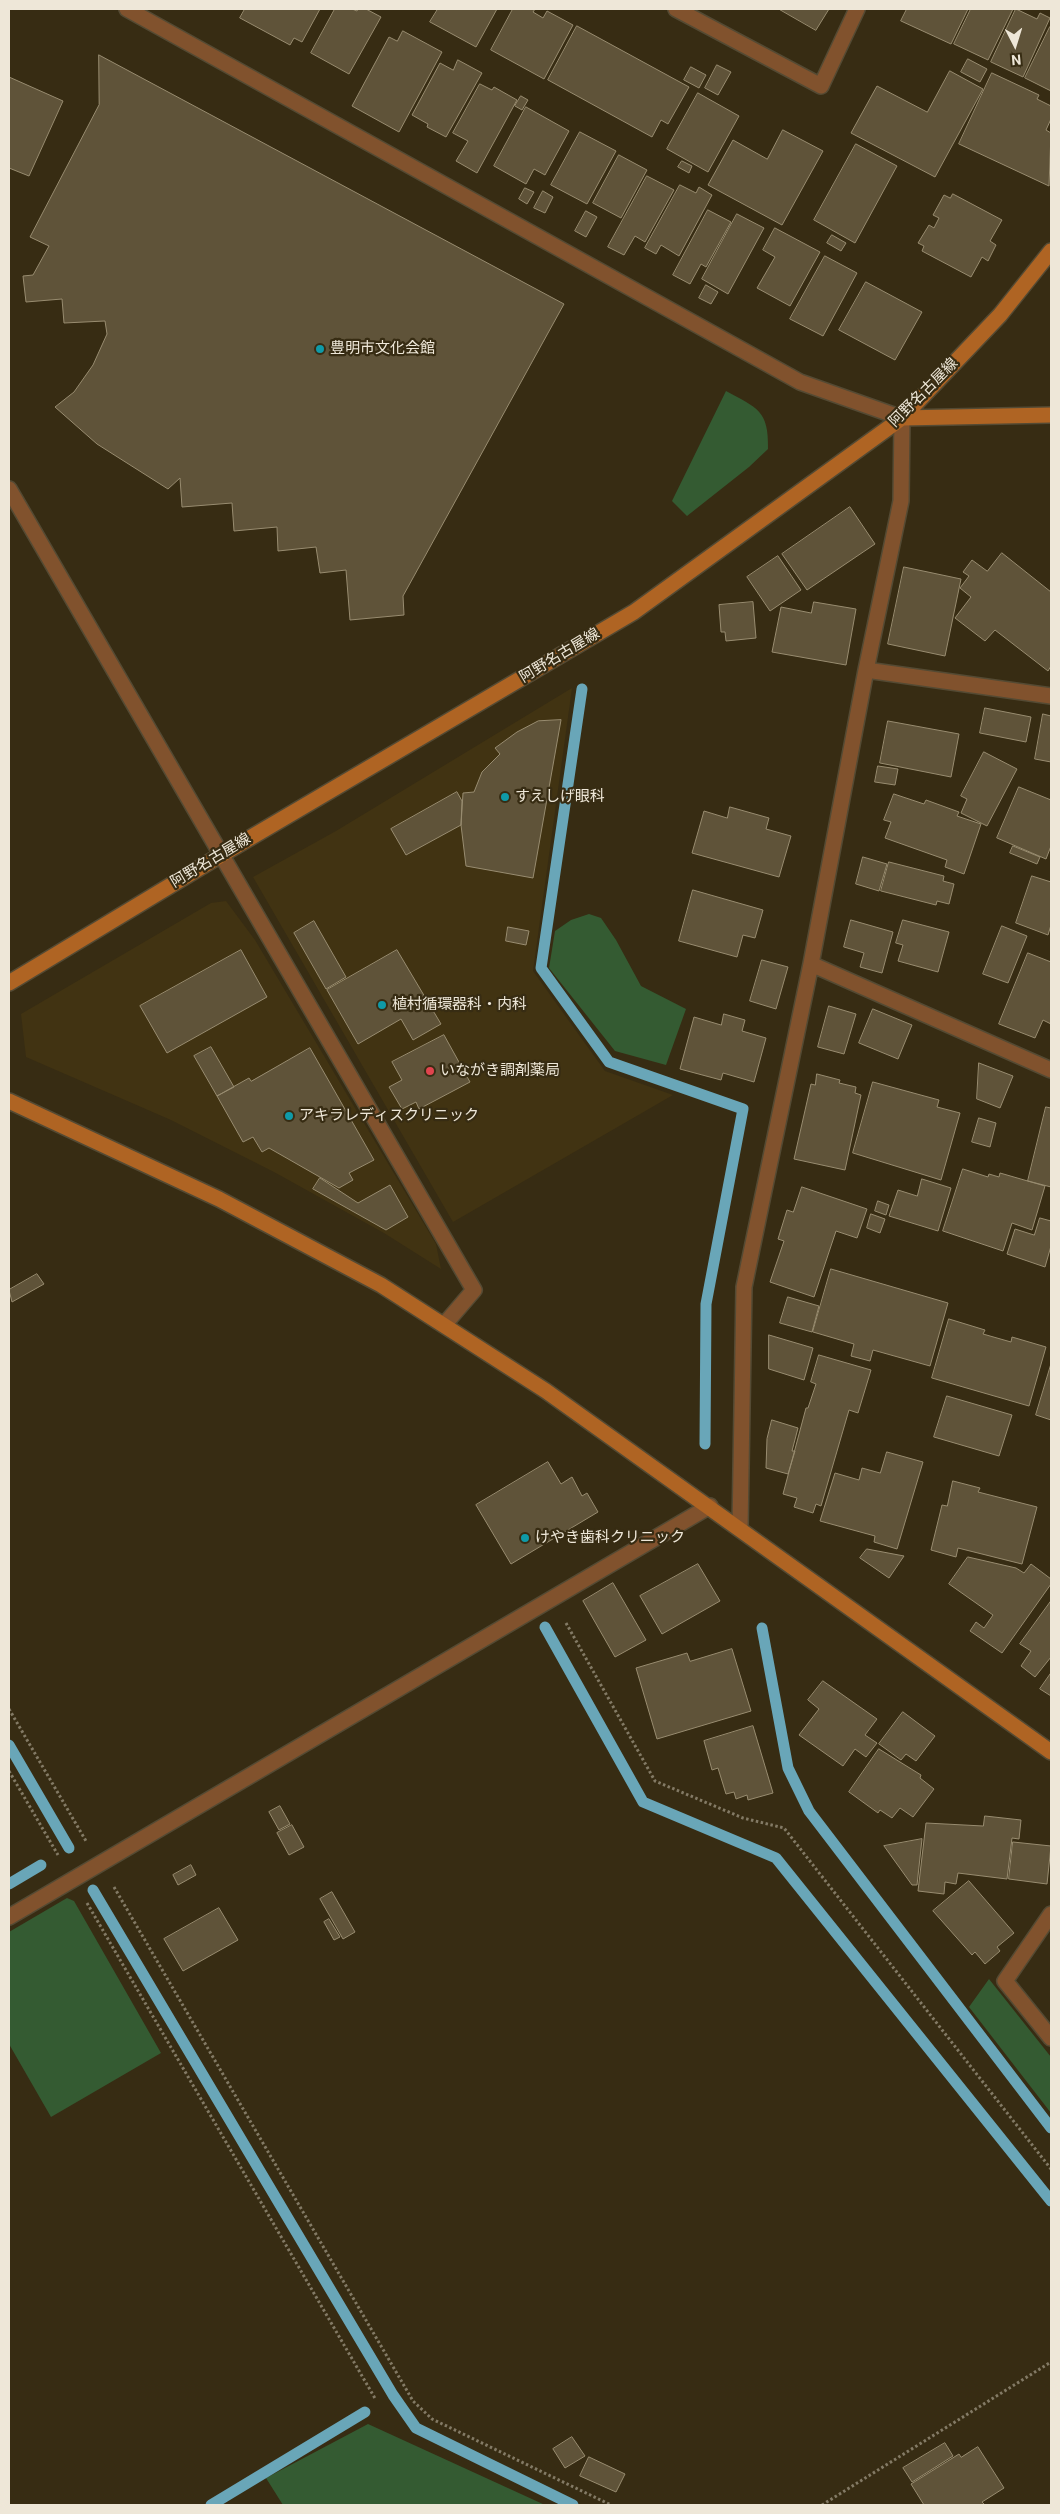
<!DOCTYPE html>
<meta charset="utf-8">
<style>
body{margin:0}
#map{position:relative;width:1060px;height:2514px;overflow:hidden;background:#372c13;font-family:Roboto,sans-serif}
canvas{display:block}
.frame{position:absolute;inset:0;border:10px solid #eee7d8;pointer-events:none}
.north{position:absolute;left:990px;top:20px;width:50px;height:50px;-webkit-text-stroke:4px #372c13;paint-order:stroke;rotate:175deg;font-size:14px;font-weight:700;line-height:20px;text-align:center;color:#eee7d8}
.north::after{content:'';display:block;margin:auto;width:18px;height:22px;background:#eee7d8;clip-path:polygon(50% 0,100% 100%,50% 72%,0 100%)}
</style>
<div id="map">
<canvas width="1060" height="2514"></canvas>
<div class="frame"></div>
<div class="north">N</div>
</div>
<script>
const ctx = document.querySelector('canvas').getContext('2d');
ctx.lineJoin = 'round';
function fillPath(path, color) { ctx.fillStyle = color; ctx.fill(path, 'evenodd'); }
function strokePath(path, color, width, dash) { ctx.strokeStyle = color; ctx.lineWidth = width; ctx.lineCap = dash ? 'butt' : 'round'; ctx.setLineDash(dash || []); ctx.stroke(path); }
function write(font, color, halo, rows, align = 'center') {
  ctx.font = font + ' Roboto,"Noto Sans JP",sans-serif'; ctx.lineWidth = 4.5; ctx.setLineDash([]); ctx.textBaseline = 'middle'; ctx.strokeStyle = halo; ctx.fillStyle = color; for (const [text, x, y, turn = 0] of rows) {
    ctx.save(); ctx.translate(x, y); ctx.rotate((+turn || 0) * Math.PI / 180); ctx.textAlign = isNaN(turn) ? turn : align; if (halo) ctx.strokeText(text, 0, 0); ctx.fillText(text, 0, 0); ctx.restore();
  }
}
fillPath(new Path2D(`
 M572 688 533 971 605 1071 673 1095 453 1222 253 877 336 831Z
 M226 901 255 940 436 1244 441 1269 384 1233 274 1172 171 1120 26 1057 21 1014 211 903Z`), '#413312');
fillPath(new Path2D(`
 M726 391C757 408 769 410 768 449L749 467 687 516 672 501Z
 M589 914 601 918 616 940 641 986 686 1009 666 1065 615 1051 549 968 555 931 571 920Z
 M67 1898 74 1901 161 2053 51 2117 9 2044V1932Z
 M989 1979 1051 2057V2113L969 2007Z
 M368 2424 545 2505H283L266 2478Z`), '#345b32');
strokePath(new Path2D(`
 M582 689 541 968 609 1062 743 1109 706 1304 705 1444
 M545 1627 643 1802 776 1858 1051 2201
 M762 1628 788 1768 809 1811 1051 2128
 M9 1745 69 1848
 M9 1884 41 1865
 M93 1890 393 2395 416 2428 573 2505
 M211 2505 365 2412`), '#69a6b8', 11);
const building = new Path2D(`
 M245 9H320L302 42 294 38 290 45 240 18Z
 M335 9H352L357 11 358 9H366L381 17 349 74 311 53Z
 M438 9H497L476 47 430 22Z
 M513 9H535L533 12 543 18 547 11 573 25 544 79 491 50Z
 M779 9H829L816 30Z
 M907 9H968L951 44 901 21Z
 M971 9H1013L988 60 954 44Z
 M1016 9 1037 19 1040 13 1050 18 1023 77 991 62Z
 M577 26 689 87 668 124 661 120 652 137 548 80Z
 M1050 27 1051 28V91L1025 78Z
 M403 31 442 52 399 132 352 106 389 37 397 41Z
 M99 55 564 304 403 596 404 615 350 620 346 570 320 573 316 547 278 551 277 527 234 531 232 503 182 507 180 478 168 489 97 444 55 407 74 392 93 365 107 334 105 321 64 323 62 299 26 302 23 276 33 275 49 246 30 237 99 105Z
 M968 59 987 69 980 82 961 72Z
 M458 60 482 73 446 137 427 127 428 124 412 115 440 63 453 70Z
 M717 65 731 72 718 95 705 88Z
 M691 67 706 75 699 88 684 80Z
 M950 71 983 89 935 177 851 133 877 86 927 112Z
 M992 73 1039 95 1037 99 1051 106V119L1046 130 1051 133 1049 186 959 144Z
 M9 77 63 101 29 176 9 168Z
 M480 84 492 90 494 87 517 100 477 173 456 161 468 141 453 133Z
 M698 93 739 116 708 172 667 149Z
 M521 96 528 100 522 110 515 106Z
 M526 107 569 131 545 175 534 169 526 184 494 166Z
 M783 130 823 151 782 225 708 185 733 140 767 159Z
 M580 132 616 151 587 204 551 185Z
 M856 144 897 166 855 243 814 220Z
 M619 155 647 170 621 218 593 203Z
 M682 161 692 166 689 173 678 167Z
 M647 176 674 190 645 242 635 236 624 255 608 247Z
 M680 185 696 193 699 187 712 195 679 256 661 245 656 254 645 248Z
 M525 188 534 192 527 204 519 199Z
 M543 191 553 197 545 213 534 208Z
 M953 194 1002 220 990 241 996 245 988 261 982 257 971 277 922 251 924 246 918 243 929 225 934 228 939 218 933 215 944 195 950 198Z
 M708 210 731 222 706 267 701 264 690 284 673 275Z
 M586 211 597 217 586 237 575 231Z
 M737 214 764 228 728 294 702 279Z
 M775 228 820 252 790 306 757 288 775 257 763 250Z
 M832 235 846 243 841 251 827 243Z
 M825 256 857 273 823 336 790 319Z
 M866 282 922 312 895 360 839 330Z
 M706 285 718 292 711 304 699 298Z
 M850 507 875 544 807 590 782 554Z
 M1002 553 1051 592V666L1048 671 995 630 985 641 955 618 971 597 960 588 969 576 963 572 972 560 987 571Z
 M778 556 801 590 770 611 747 577Z
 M904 567 961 579 945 656 888 644Z
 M753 602 756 638 726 641 725 632H721L719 605Z
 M814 602 856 609 846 665 772 652 781 607 811 613Z
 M985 708 1031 717 1026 742 980 733Z
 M1043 714 1051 716V762L1035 759Z
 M561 720 533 878 466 866 461 825 463 793 474 792 482 772 500 754 495 748 517 732 538 721Z
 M888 721 959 734 951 777 880 763Z
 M984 752 1017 769 987 826 961 813 967 799 961 796Z
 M878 766 898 769 895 785 875 782Z
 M1019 787 1051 800V846L1046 859 997 838Z
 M457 792 462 801 461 825 406 855 391 829Z
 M894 794 924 804 926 800 959 812 957 816 981 824 964 874 945 867 947 860 885 838 891 822 884 820Z
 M730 807 769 818 766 829 791 836 779 877 692 853 704 811 727 818Z
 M1013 846 1040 857 1037 864 1010 853Z
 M863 857 887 864 879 891 856 884Z
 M889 862 944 876 943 881 954 884 949 904 937 901 936 905 881 891Z
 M1032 876 1051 882V925L1048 935 1016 923Z
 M693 890 763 910 755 938 743 935 737 957 679 941Z
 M851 920 893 932 882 973 860 967 864 953 844 947Z
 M903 920 949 932 938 972 898 961 903 945 896 943Z
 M314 921 346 977 326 989 294 933Z
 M1002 926 1027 936 1008 983 983 974Z
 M508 927 529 931 526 945 506 941Z
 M241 950 267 997 167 1053 140 1006Z
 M397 950 441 1024 413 1040 401 1019 358 1044 327 990Z
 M1028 953 1051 962V1024L1043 1020 1035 1038 999 1024Z
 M762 960 788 967 776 1009 750 1001Z
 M829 1006 856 1014 844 1054 818 1047Z
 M873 1009 912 1025 898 1059 859 1043Z
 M724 1014 745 1020 742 1031 766 1038 754 1082 723 1073 721 1080 680 1069 694 1017 721 1025Z
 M444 1035 470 1082 419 1109 416 1102 402 1109 389 1087 402 1080 392 1062Z
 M211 1047 234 1087 217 1096 194 1056Z
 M310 1048 374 1160 349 1173 353 1180 339 1188 269 1148 262 1152 253 1137 243 1142 217 1096 249 1078 251 1081Z
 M979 1063 1013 1076 1000 1108 977 1099Z
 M817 1074 840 1080 839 1083 856 1087 855 1093 861 1095 845 1170 794 1159 811 1084 815 1085Z
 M873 1082 939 1100 937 1107 960 1113 941 1180 853 1153Z
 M1046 1107 1051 1108V1187L1028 1181Z
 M979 1118 996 1123 990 1147 972 1142Z
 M963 1169 988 1177 989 1174 999 1177 1000 1173 1045 1186 1032 1230 1012 1223 1003 1251 943 1231Z
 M320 1178 358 1203 390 1185 408 1217 386 1230 313 1189Z
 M922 1179 951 1188 938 1231 889 1216 898 1190 917 1196Z
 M802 1187 867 1209 857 1238 836 1231 814 1297 770 1282 784 1241 778 1239 787 1210 793 1212Z
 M878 1201 889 1205 886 1215 875 1211Z
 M871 1214 885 1219 880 1233 867 1228Z
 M1040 1218 1051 1221V1246L1045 1267 1007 1254 1015 1229 1034 1235Z
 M831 1269 948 1303 930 1366 873 1350 870 1361 851 1356 854 1344 813 1332Z
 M37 1274 44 1284 12 1302 9 1290Z
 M788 1297 819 1306 812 1332 780 1323Z
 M949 1319 985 1330 983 1334 1011 1342 1012 1337 1046 1347 1029 1406 932 1378Z
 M769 1335 813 1348 804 1380 769 1369Z
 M819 1355 871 1370 858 1413 849 1410 821 1506 816 1504 813 1513 794 1507 797 1498 783 1494 806 1408H808L816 1384 811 1382Z
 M1051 1364V1420L1036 1415Z
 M947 1396 1012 1415 999 1456 934 1437Z
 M772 1420 798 1428 792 1451H795L788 1474 766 1468 767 1439Z
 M887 1452 923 1462 897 1549 874 1542 875 1536 820 1521 835 1473 859 1480 862 1468 880 1473Z
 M548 1462 561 1484 572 1477 582 1496 587 1493 598 1512 511 1564 476 1505Z
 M953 1481 980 1488 978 1492 1037 1507 1022 1564 958 1548 956 1557 931 1550 942 1505 947 1506Z
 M867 1549 904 1556 889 1578 860 1558Z
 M968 1557 1016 1568 1024 1573 1031 1564 1051 1579V1584L1002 1653 970 1631 976 1622 984 1628 993 1615 949 1584Z
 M698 1564 720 1601 662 1634 640 1596Z
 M613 1583 646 1640 615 1657 583 1601Z
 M1051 1601V1657L1035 1677 1021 1666 1031 1651 1020 1644Z
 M732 1649 751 1711 657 1739 636 1668 687 1653 690 1661Z
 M1051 1673V1696L1040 1689Z
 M823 1681 877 1719 865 1735 877 1743 866 1757 855 1749 843 1766 799 1735 819 1709 808 1700Z
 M903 1712 935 1736 916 1761 906 1754 901 1760 879 1744Z
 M753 1726 773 1793 748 1800 747 1795 736 1799 734 1792 726 1794 718 1768 712 1770 704 1741Z
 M879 1749 921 1775 920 1778 934 1789 913 1817 900 1808 892 1818 880 1810 878 1813 849 1792Z
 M280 1806 290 1824 279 1830 269 1812Z
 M985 1816 1021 1820 1019 1839 1012 1838 1007 1879 958 1873 956 1884 945 1882 944 1894 918 1891 926 1823 983 1826Z
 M292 1825 304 1847 289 1855 277 1833Z
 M922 1839 917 1885H912L884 1846Z
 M1013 1842 1051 1846 1047 1884 1009 1879Z
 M191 1865 196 1875 178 1885 173 1875Z
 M969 1881 1014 1933 997 1947 1000 1951 985 1964 975 1952 972 1955 933 1911Z
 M332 1892 355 1932 343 1939 320 1899Z
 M219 1908 238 1940 183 1971 164 1939Z
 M329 1919 340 1937 334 1940 324 1922Z
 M572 2437 585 2456 565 2468 553 2449Z
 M945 2443 953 2456 912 2482 903 2468Z
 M978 2447 1004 2488 982 2502 985 2505H924L911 2484 959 2454 961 2457Z
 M589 2457 625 2474 616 2492 580 2476Z`);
fillPath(building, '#5f5339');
strokePath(building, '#988c70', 1);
const street = new Path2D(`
 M127 9 800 382 902 418 901 501 866 670 811 964 744 1287 740 1529
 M676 9 821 86 857 9
 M9 489 474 1290 444 1325
 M866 670 1051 696
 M811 964 1051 1070
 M1051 1914 1005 1981 1051 2038
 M9 1917 710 1506`);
const secondary = new Path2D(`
 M902 418 1051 415
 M9 983 221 855 634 612 902 418 1000 315 1051 251
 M9 1101 219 1199 381 1285 546 1391 1051 1752`);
strokePath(street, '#544a33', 18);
strokePath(secondary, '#544a33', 18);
strokePath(new Path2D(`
 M566 1623 655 1781 743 1818 784 1828 1051 2169
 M9 1709 86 1841
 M9 1771 58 1855
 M114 1887 413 2401 432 2419 611 2505
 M87 1903 376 2400
 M822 2505 1051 2362`), '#837a65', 3, [2.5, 2.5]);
strokePath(street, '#81522d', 15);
strokePath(secondary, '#af6423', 15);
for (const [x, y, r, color] of [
 [320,349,5,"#0f9aa8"],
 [505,797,5,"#0f9aa8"],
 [382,1005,5,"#0f9aa8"],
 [430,1071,5,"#e0444e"],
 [289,1116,5,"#0f9aa8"],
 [525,1538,5,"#0f9aa8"]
]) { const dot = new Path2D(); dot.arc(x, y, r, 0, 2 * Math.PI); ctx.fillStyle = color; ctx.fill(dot); strokePath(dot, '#372c13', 2); }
write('15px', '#eee7d8', '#372c13', [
 ["豊明市文化会館",330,349],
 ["すえしげ眼科",515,797],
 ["植村循環器科・内科",392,1005],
 ["いながき調剤薬局",440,1071],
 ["アキラレディスクリニック",299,1116],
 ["けやき歯科クリニック",535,1538]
], 'left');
write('15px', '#eee7d8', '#372c13', [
 ["阿野名古屋線",924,393,-45],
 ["阿野名古屋線",560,656,-31],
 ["阿野名古屋線",211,861,-31]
]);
</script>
